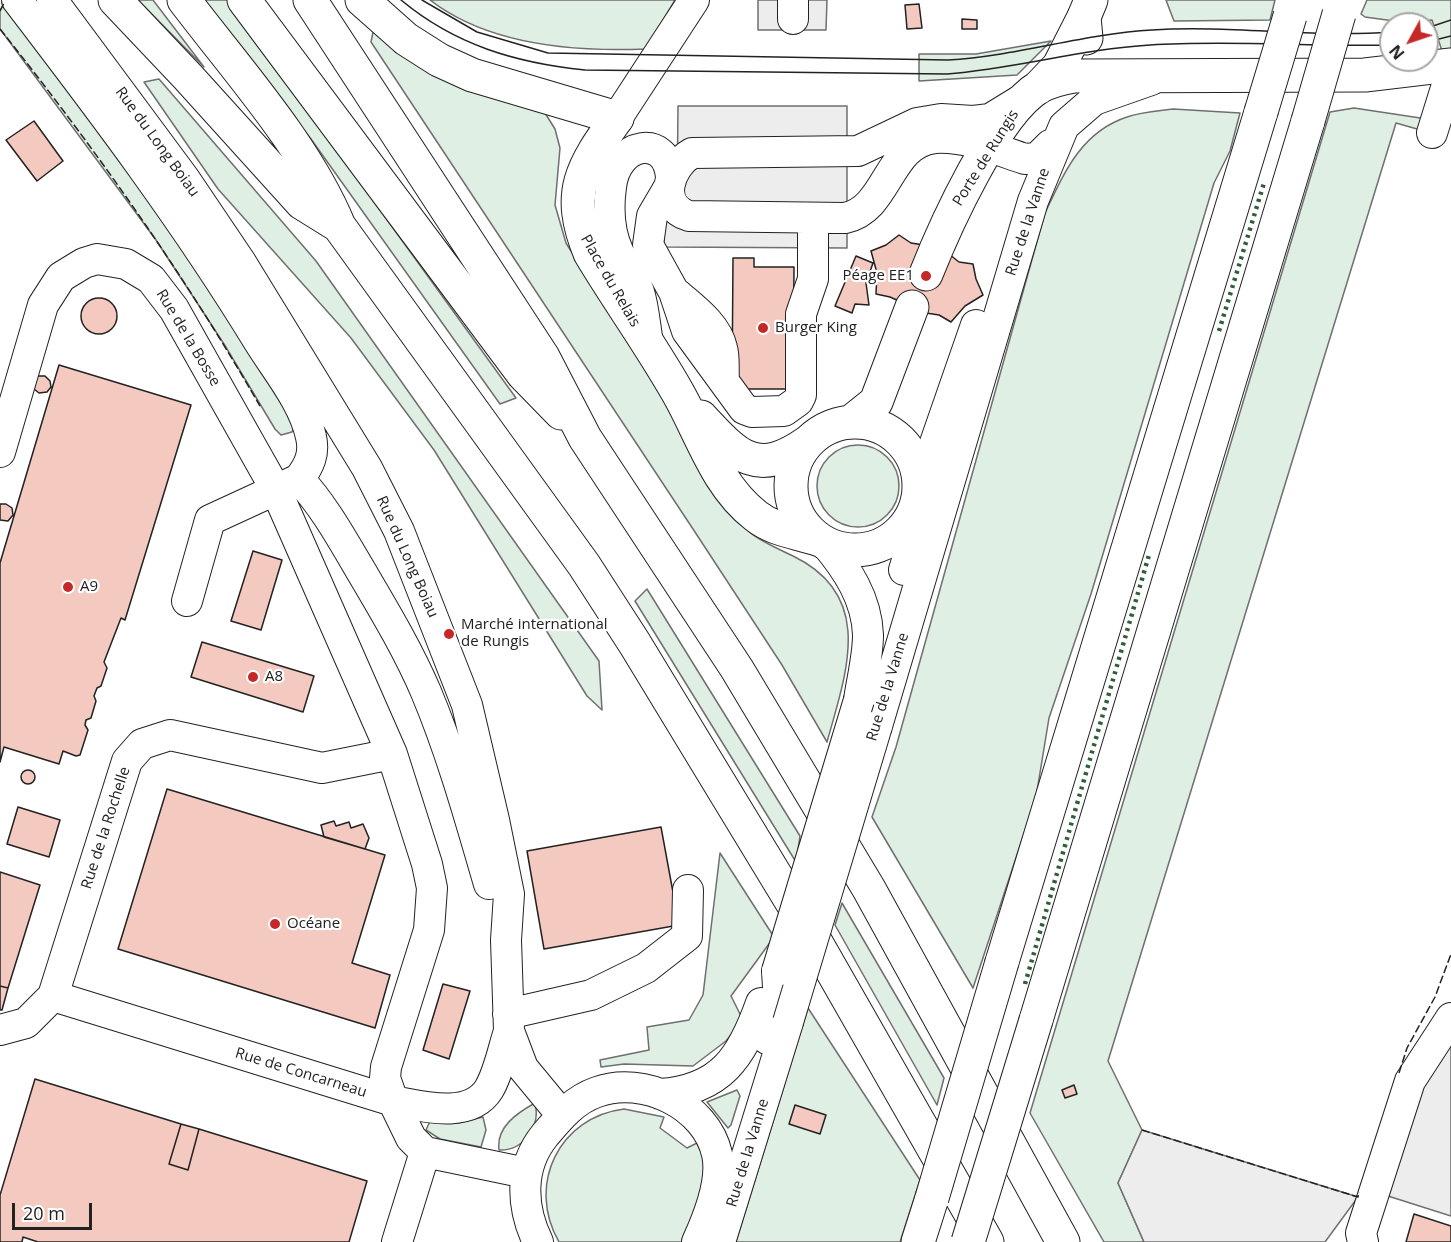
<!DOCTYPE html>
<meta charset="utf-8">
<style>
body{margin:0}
#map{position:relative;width:1451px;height:1242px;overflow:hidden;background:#fff;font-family:"Open Sans",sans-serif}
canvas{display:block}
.north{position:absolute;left:1379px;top:12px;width:60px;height:60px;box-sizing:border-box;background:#fff;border:2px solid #a7a7a7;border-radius:50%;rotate:230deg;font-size:16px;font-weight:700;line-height:24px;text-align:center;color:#222}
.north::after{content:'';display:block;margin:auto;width:21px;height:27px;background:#c62828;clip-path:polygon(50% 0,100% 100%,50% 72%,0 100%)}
.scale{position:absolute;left:12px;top:1203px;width:80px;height:27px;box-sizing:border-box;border:3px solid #222;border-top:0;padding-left:8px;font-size:18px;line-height:21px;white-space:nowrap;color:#222;-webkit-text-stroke:4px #fff;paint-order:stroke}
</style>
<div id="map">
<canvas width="1451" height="1242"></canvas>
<div class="north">N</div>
<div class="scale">20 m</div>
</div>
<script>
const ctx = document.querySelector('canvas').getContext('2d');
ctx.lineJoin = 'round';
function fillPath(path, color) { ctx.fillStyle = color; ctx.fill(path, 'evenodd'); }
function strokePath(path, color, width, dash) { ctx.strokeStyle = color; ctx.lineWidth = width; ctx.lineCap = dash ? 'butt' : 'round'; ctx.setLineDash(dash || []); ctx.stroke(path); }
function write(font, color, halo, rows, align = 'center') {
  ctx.font = font + ' "Open Sans",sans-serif'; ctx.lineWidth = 4.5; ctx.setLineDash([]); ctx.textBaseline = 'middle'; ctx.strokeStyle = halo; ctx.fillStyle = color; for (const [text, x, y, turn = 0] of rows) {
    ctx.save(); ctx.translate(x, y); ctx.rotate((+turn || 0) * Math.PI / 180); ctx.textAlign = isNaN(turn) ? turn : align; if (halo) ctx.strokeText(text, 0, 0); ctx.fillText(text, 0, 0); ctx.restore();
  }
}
const green = new Path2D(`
 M138 0H153L204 67Z
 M203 0H228L516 398 500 404 311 139Z
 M430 0H675L646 49C575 52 488 45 430 0Z
 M1166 0H1275L1270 20 1174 21Z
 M1367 0H1451V50L1442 51 1432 20 1409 23 1365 17 1361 14Z
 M3 5C113 134 203 279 297 420L292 432 281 435 275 429 224 344 156 240 0 29V11Z
 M373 32 545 113 555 129 560 148 555 205 566 243 725 498C742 534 759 540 793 556 876 596 846 673 827 742L782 665 693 529 371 42Z
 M1051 41 1017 75 919 81V54H976Z
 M159 79 316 261 599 661 602 710 587 696 434 450 351 338 218 189 144 82Z
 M1354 108 1427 119 1424 131 1396 123 1108 1061 1142 1130 1118 1183 1144 1242H1104L1030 1113 1330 112Z
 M1173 109 1240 113 1230 151 1214 183 1091 594 1049 718 1036 797 973 988 872 817 896 747 1045 213C1064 173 1081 132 1127 117 1141 112 1158 111 1173 109Z
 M817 486a41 41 0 1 1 82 0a41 41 0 1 1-82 0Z
 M647 589 800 836 796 862 635 601Z
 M720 853 774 937 731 996 743 1020 726 1041 693 1066 624 1064 601 1067 600 1060 649 1050 647 1027 689 1020 703 995Z
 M842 903 944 1078 937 1105 835 925Z
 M808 1008 920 1180 900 1242H736Z
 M737 1090 740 1096 731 1125 728 1128 707 1102Z
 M535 1103C541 1127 523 1151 499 1150 496 1127 517 1113 535 1103Z
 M624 1109 664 1117 660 1128 687 1148 697 1143 706 1162 697 1215 682 1242H559C526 1185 559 1117 624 1109Z
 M483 1117 486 1130 481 1147 440 1139 426 1130 430 1121 458 1123Z`);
fillPath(green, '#e0efe3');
strokePath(green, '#6f6f6f', 1.5);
const parking = new Path2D(`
 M758 0H827L826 30H758Z
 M678 106H847V248L664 247V221L677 204Z
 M1451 1033V1216L1388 1196 1419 1088Z
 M1142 1130 1358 1197 1325 1242H1144L1118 1183Z`);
fillPath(parking, '#ededed');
strokePath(parking, '#6f6f6f', 1.5);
const building = new Path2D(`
 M919 4 922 28 907 29 905 5Z
 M962 19 977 20V29H962Z
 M34 121 63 161 37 181 6 140Z
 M899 235 911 243 924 245 949 254 959 262 973 264 976 279 983 295 965 306 951 322 939 315 926 313 890 297 876 294 877 273 871 251 886 245Z
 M856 256 873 263 866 283 869 305 855 304 852 313 835 306Z
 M733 258H754V267H794L793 389H732Z
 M81 316a18 18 0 1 1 36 0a18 18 0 1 1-36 0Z
 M59 365 191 405 125 620 121 618 104 662 107 668 101 686 97 688 94 696 96 701 91 718 86 720 85 725 88 730 80 755 76 756 63 751 59 764 4 747 0 762V563Z
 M37 376H45L50 381 51 387 47 392 39 393 34 389Z
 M0 504H6L12 508 13 515 8 521 0 520Z
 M253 551 282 560 261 630 231 621Z
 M202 642 314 676 303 712 191 677Z
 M21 777a7 7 0 1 1 14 0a7 7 0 1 1-14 0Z
 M167 789 385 855 352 963 390 975 375 1028 118 949Z
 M18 807 60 820 49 857 7 844Z
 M334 821 336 826 349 822 351 828 363 824 369 838 365 849 324 837 321 825Z
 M661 827 679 925 544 949 527 851Z
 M0 872 40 885 8 988 0 986Z
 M443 984 470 991 449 1059 423 1050Z
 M0 986 8 988 2 1010H0Z
 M35 1079 181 1124 169 1164 188 1170 199 1129 367 1181 349 1242H38L23 1237 22 1242H0V1195Z
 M1074 1085 1077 1094 1065 1098 1062 1090Z
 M795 1105 826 1115 820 1134 789 1124Z
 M181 1124 199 1129 188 1170 169 1164Z
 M1414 1214 1451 1226V1242H1406Z`);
fillPath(building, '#f3c9c0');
strokePath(building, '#222', 1.5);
const minor = new Path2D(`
 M17 0C102 111 186 222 259 342 277 371 304 403 311 437 315 454 309 466 299 479L210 520 187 601
 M52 0 184 178 242 264 367 468 399 531 467 705 494 820 509 894 506 940 509 1031 523 1068 561 1114
 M793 19V0
 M1021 100 990 119 973 121 941 119 917 123 858 151 692 153C669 166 656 206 689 216L845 218C889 209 887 143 935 138 966 136 997 150 1025 159L1037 158 1050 145
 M617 118 694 0
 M1432 133 1446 88
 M669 187 652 216 648 245 674 292 687 331 744 409 752 412 784 411 798 401 801 395V314L813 279V218
 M677 294C693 308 717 325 722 348 725 358 723 370 724 381
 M648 343C645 326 644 308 639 292 634 277 624 265 618 251 609 231 608 209 611 187 616 141 667 133 671 177
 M0 452 43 305 61 277 84 263 97 259 126 264 151 279 174 309 276 490 392 754 427 864 432 888 429 930 386 1067 385 1078 393 1101C421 1106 470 1120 489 1089 499 1072 503 1049 509 1031
 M299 479C324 506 342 539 361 571 384 610 408 650 426 692 452 754 470 819 489 884
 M919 489 976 325
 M825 543C847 569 867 599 868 635 868 656 862 679 859 700
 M904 570 912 544 916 507
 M877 726 1033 201 1064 126 1094 100 1151 80
 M53 996 393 1101 411 1138 425 1152 526 1173
 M508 1014 591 995 646 968 687 936 688 890
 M0 1030 26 1023 53 996 127 761 142 744 170 735 322 768 392 754
 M767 1039 779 1004 777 971
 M660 1094C721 1090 742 1057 761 1003
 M397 1242 425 1152
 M538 1242C521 1207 519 1167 545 1135 560 1117 574 1100 597 1092 643 1075 706 1105 717 1154 723 1181 708 1218 697 1242
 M720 1242 788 1022
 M1363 1242 1361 1233 1410 1081 1451 1018`);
const major = new Path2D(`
 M1038 88 1059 66 1084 17
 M617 118C582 167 565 192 590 253 618 300 651 345 678 393 702 435 716 485 756 516 775 531 798 532 820 540
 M926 274C945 226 996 113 1039 87 1050 81 1062 78 1074 76L1365 75 1451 65
 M701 417C738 457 757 478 808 442
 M791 486a64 64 0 1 1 128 0a64 64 0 1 1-128 0Z
 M851 422 876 402 912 307`);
const highway = new Path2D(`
 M115 0 188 77 302 203 339 226
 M184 0C237 70 306 146 339 226L584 565 635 644 810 932 987 1242
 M244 0 523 374 561 413
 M310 0 543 357 585 438 737 669 869 889 1063 1242
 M362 0 406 39 439 60 472 75 617 118
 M1086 38 1084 17 1091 0
 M1002 962 1261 112
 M1036 1020 1308 121
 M918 1242 932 1198`);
strokePath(minor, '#222', 32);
strokePath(major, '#222', 35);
strokePath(highway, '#222', 35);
strokePath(minor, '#fff', 30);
strokePath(major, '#fff', 33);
strokePath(highway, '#fff', 33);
strokePath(new Path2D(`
 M401 0C455 45 516 63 585 70L947 74C1015 69 1081 49 1150 45 1230 40 1311 47 1391 45
 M422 0 477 32 548 53 948 60C1017 56 1083 34 1152 30 1232 25 1312 38 1391 32
 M1427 28 1451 20
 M1427 42 1451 36`), '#222', 1.5);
const minorBridge = new Path2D(`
 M777 971 859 700
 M788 1022 877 726`);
const highwayBridge = new Path2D(`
 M1261 112 1290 16
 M1308 121 1339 14
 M932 1198 1002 962
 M968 1242 1036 1020`);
strokePath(minorBridge, '#222', 32, []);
strokePath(highwayBridge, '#222', 35, []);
strokePath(minorBridge, '#fff', 30);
strokePath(highwayBridge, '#fff', 33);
strokePath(new Path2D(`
 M1219 331 1264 183
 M1025 984 1149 555`), '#2f5e38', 4.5, [3, 4.5]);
strokePath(new Path2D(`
 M0 11 4 3
 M0 29C95 148 184 274 260 406
 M1399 1073 1407 1048 1435 997 1451 954
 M1142 1130 1358 1197 1359 1192`), '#222', 1.5, [8, 3]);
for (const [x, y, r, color] of [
 [926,276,6,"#c62828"],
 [763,328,6,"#c62828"],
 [68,587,6,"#c62828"],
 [449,634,6,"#c62828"],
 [253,677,6,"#c62828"],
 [275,924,6,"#c62828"]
]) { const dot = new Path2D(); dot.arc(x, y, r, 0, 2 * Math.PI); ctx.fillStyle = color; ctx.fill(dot); strokePath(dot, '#fff', 2); }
write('15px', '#222', '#fff', [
 ["Rue du Long Boiau",157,142,54],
 ["Porte de Rungis",986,158,-58],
 ["Rue de la Vanne",1028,222,-72],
 ["Place du Relais",610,281,60],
 ["Rue de la Bosse",188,338,59],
 ["Rue du Long Boiau",407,557,66],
 ["Rue de la Vanne",888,687,-73],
 ["Rue de la Rochelle",106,828,-72],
 ["Rue de Concarneau",301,1073,17],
 ["Rue de la Vanne",748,1153,-73]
]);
write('15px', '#222', '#fff', [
 ["Péage EE1",914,276,"right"],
 ["Burger King",775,328],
 ["A9",80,587],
 ["Marché international",461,625],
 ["de Rungis",461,642],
 ["A8",265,677],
 ["Océane",287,924]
], 'left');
</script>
